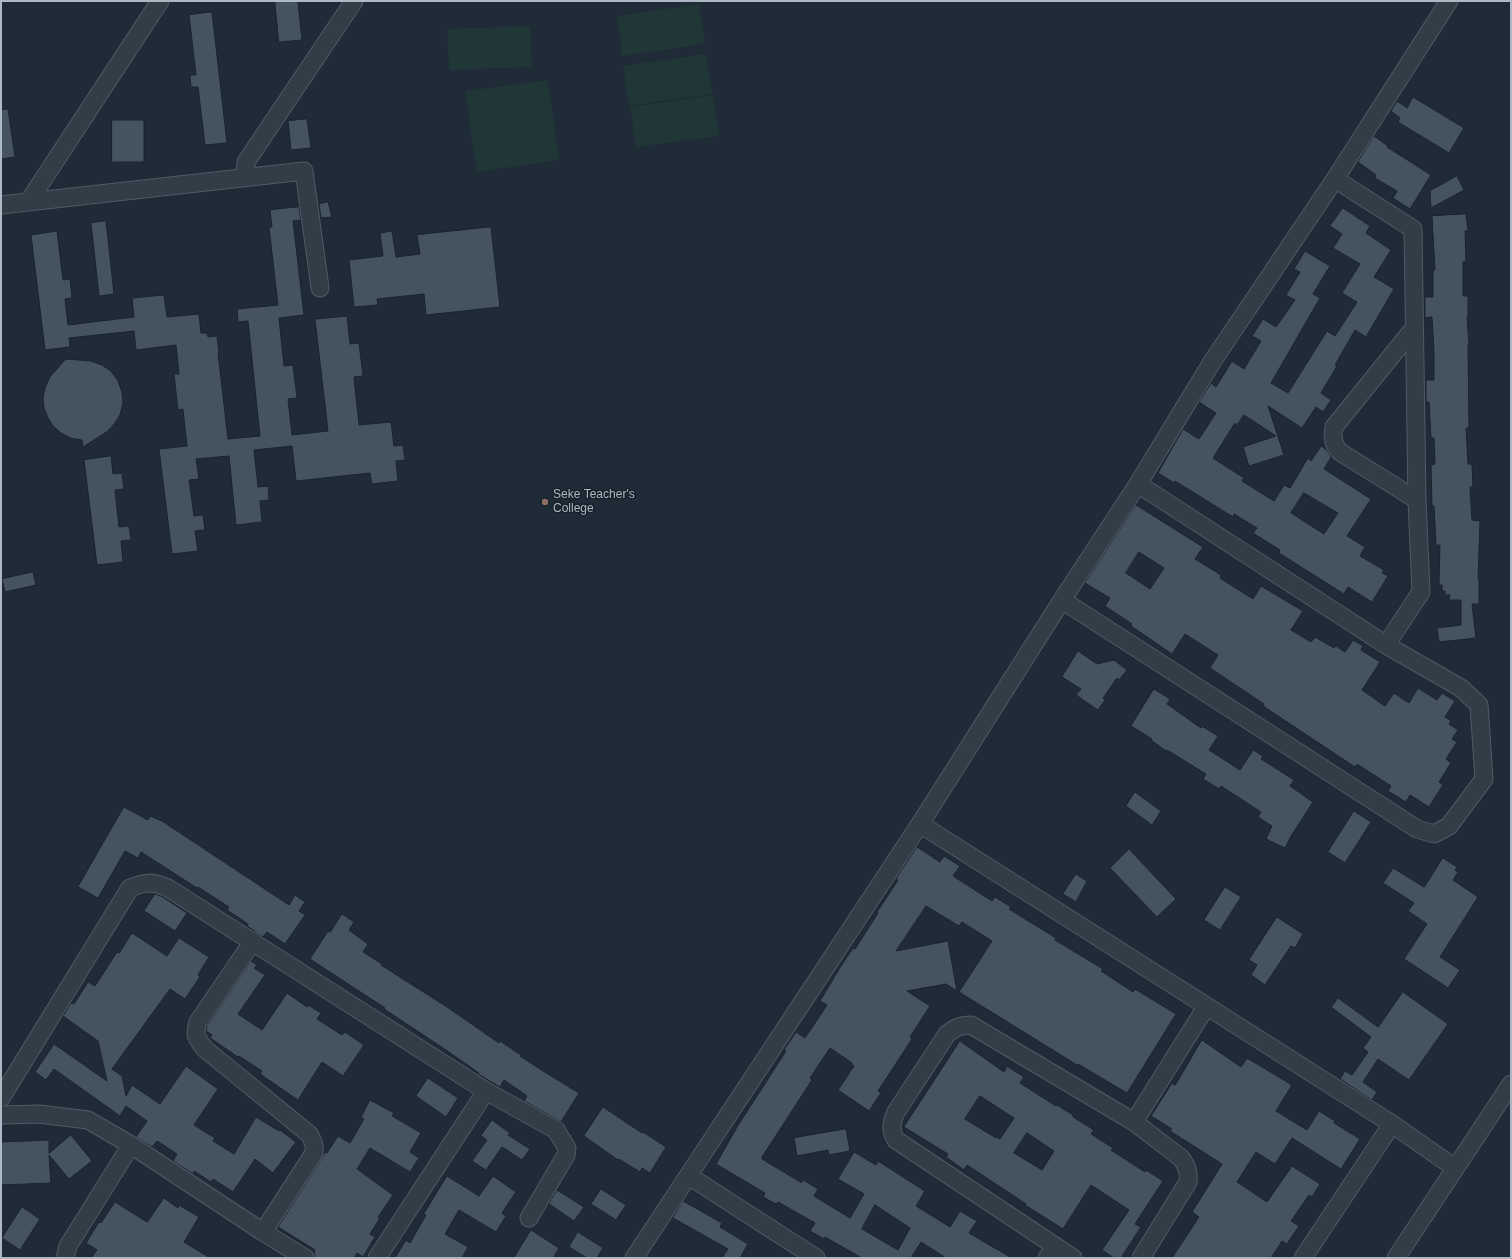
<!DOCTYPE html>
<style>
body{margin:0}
#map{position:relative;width:1512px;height:1259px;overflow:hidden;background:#1f2b36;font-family:Arial,sans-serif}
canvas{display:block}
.frame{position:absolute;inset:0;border:2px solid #acb8c4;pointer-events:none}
</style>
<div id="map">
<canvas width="1512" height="1259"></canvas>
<div class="frame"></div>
</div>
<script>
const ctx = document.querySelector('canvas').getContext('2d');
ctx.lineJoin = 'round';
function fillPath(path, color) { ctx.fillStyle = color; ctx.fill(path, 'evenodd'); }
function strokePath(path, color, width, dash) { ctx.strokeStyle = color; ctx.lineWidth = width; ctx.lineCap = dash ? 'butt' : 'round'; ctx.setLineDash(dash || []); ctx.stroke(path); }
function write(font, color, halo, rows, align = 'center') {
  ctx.font = font + ' Arial,sans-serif'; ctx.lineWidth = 3; ctx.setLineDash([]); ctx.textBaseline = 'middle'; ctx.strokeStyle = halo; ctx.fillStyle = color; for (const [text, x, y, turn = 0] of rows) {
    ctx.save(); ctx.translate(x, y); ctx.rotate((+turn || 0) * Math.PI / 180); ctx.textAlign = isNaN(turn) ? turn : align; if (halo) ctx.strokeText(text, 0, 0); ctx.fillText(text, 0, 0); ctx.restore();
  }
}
fillPath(new Path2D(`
 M699 4 705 44 622 56 617 16Z
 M530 26 532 67 449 70 447 29Z
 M706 54 712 94 629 106 623 66Z
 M548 80 559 160 477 172 465 91Z
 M713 95 719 136 636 147 630 107Z`), '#213737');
const building = new Path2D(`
 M275 1H298L302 40 279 42Z
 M212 12 227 143 205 145 198 87H191L190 75H196L189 15Z
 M1413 97 1464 128 1449 153 1398 122 1400 118 1391 111 1397 101 1407 108Z
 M8 109 15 157 1 159V110Z
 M307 119 311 148 291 150 288 121Z
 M112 120H144V162H112Z
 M1374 136 1388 146 1387 147 1431 175 1410 209 1393 198 1397 191 1375 178 1376 175 1358 162Z
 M1457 176 1464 190 1431 208 1430 191Z
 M328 202 332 217 321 218 319 204Z
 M299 207 301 220 293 221 304 315 279 318 284 366 293 365 297 398 288 399 292 435 328 431 315 319 347 316 350 344 359 343 363 376 354 377 359 425 391 422 394 446 403 445 405 460 396 461 398 481 372 484 370 473 296 481 292 446 254 450 258 487 268 486 269 500 260 501 262 522 236 525 229 456 196 459 199 479 189 480 194 516 203 515 205 530 195 531 198 551 172 554 159 449 187 446 183 409 178 410 174 374H179L176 345 136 350 134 331 69 338 70 347 45 350 31 235 57 231 63 280 70 279 72 298 65 299 68 325 134 317 132 298 164 295 167 317 199 314 201 333H207L208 337 217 336 219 353H218L228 439 260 436 248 321 238 322 237 309 278 305 269 227H272L270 210Z
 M1343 208 1370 226 1366 233 1391 250 1374 277 1394 289 1366 337 1355 330 1335 365 1337 366 1321 393 1331 400 1323 412 1316 407 1302 428 1268 406 1284 455 1249 466 1243 447 1276 436 1244 415 1236 426 1235 423 1213 458 1244 478 1242 481 1274 501 1284 485 1290 488 1308 458 1311 461 1321 446 1327 450 1331 457 1324 469 1371 499 1347 536 1365 547 1360 556 1384 570 1382 573 1388 576 1372 602 1348 587 1344 594 1279 553 1280 550 1253 533 1257 528 1234 514 1233 517 1175 481 1174 483 1158 473 1183 429 1199 439 1216 413 1199 402 1211 383 1216 387 1232 361 1244 369 1261 341 1252 336 1263 319 1276 327 1295 300 1286 295 1300 272 1294 269 1305 251 1330 266 1313 294 1320 298 1271 383 1288 393 1327 331 1335 336 1357 302 1342 293 1360 264 1333 248 1342 234 1330 226ZM1304 493 1338 513 1324 534 1291 513Z
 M1466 214 1468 231H1465L1466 261 1463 262V296H1468V316L1467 317 1469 345H1468L1469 428H1466L1468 464H1472L1473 487H1470L1472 520 1480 521 1478 579H1479V604H1472L1476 638 1439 642 1437 628 1461 625V600H1449L1450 595H1445V591H1442V585H1439L1440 545H1436L1434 506H1432L1431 465 1435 464 1434 438H1431L1429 402H1426V380H1434V353L1432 317 1425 318V297H1433V270H1435L1432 216Z
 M106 221 114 294 99 296 91 223Z
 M491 227 500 307 426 315 424 294 377 299 378 305 354 307 349 260 383 256 380 233 392 231 396 257 420 254 417 235Z
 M66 359 91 361 102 365 111 371 118 381 122 392 123 403 120 415 115 423 108 431 83 447 82 440 70 438 61 433 53 426 48 418 44 408 43 398 45 388 50 377Z
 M111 456 113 474 122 473 124 489 115 490 119 527 129 526 131 540 121 541 123 562 97 565 84 460Z
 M1136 505 1203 547 1195 559 1221 575 1220 578 1253 599 1261 586 1303 611 1291 630 1311 642 1315 637 1334 648 1336 646 1345 652 1353 640 1363 646 1361 650 1380 662 1362 690 1385 706 1394 693 1409 703 1418 688 1437 700 1442 693 1455 701 1445 717 1451 721 1449 724 1458 730 1452 739 1457 742 1446 759 1451 763 1439 782 1443 785 1429 807 1410 795 1406 802 1388 791 1391 786 1357 764 1355 767 1263 706 1264 704 1210 668 1218 655 1185 634 1172 654 1131 626 1132 624 1105 606 1110 598 1085 583ZM1139 552 1164 568 1150 589 1126 573Z
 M33 572 36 585 5 592 2 579Z
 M1078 651 1097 664 1114 660 1127 670 1119 680 1117 678 1103 698 1105 700 1098 710 1076 695 1081 689 1062 677Z
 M1154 689 1170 699 1167 704 1201 728 1202 726 1218 736 1209 750 1240 770 1253 750 1263 756 1261 759 1294 780 1290 786 1313 802 1291 836 1285 848 1266 839 1272 826 1258 817 1261 812 1221 786 1219 789 1203 779 1206 774 1167 750 1166 751 1151 740 1152 739 1131 726Z
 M1135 792 1161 811 1152 825 1126 806Z
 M124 807 148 820 150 816 162 821 289 905 295 895 305 902 299 911 305 915 285 944 267 932 263 937 247 926 248 924 227 910 229 907 198 887 197 888 141 852 138 858 125 851 98 898 78 887Z
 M1354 811 1371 822 1345 863 1328 852Z
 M917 847 940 862 944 856 960 866 953 876 992 901 995 897 1011 907 1009 909 1056 938 1055 940 1103 969 1101 971 1133 992 1135 989 1176 1014 1127 1093 1078 1064 1077 1065 959 992 992 941 962 922 959 926 926 906 896 951 948 941 957 991 946 984 907 991 930 1006 910 1037 912 1039 878 1091 881 1093 869 1111 838 1090 854 1066 851 1064 852 1063 830 1048 810 1078 812 1080 762 1157V1159L802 1183V1179L818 1189 814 1196 850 1218 864 1194 838 1179 854 1152 876 1165 878 1161 925 1191 916 1206 950 1227 960 1211 977 1221 969 1233 1012 1258H946L921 1242 911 1258H862L825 1237 824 1239 810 1231 815 1223 778 1202 776 1204 763 1197 765 1193 716 1164 737 1127 786 1051 784 1050 796 1032 805 1038 827 1005 820 1001 841 966 853 948 855 949 878 913 877 912 898 880 896 879ZM875 1205 910 1228 898 1250 862 1229Z
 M1129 849 1176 899 1157 917 1110 868Z
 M1443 858 1457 867 1455 870 1458 872 1453 880 1478 897 1440 957 1460 970 1448 988 1404 959 1427 924 1408 911 1414 903 1383 883 1393 868 1424 887Z
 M1076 874 1087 881 1076 902 1063 894Z
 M1225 887 1241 897 1220 930 1204 920Z
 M155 894 161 896 187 913 175 931 144 911Z
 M342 914 354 922 349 930 368 944 363 952 382 964 381 965 447 1007 499 1043 500 1041 521 1055 520 1056 543 1071 579 1093 561 1122 524 1101 527 1096 504 1080 500 1087 478 1074 479 1073 443 1048 384 1009 385 1008 310 959 328 931 330 932Z
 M1277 917 1303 934 1295 948 1291 946 1265 985 1251 975 1257 965 1249 960Z
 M132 933 167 956 179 938 209 957 198 975 200 977 185 999 170 989 112 1069 122 1076 126 1096 132 1085 160 1104 186 1066 218 1089 194 1125 215 1138 213 1141 234 1154 256 1117 279 1131 280 1130 296 1142 273 1173 255 1159 233 1192 213 1179 211 1182 194 1171 193 1174 173 1161 177 1154 157 1141 152 1147 136 1137 147 1121 126 1106 120 1116 54 1069 46 1080 35 1072 54 1044 107 1081 98 1041 63 1016 71 1003 74 1004 88 982 95 986 117 952 119 953Z
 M251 961 257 965 254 968 265 975 238 1014 262 1030 287 993 307 1007 308 1005 321 1013 317 1019 342 1035 345 1032 364 1045 343 1076 322 1062 298 1100 260 1074 262 1071 239 1056 238 1057 210 1038 212 1035 206 1031 207 1026Z
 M1403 992 1448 1024 1409 1080 1378 1059 1363 1082 1377 1092 1372 1100 1340 1079 1345 1071 1352 1075 1368 1052 1363 1048 1371 1037 1331 1007 1338 998 1378 1027Z
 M1202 1040 1241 1067 1247 1058 1292 1085 1276 1111 1307 1130 1319 1111 1335 1121 1334 1123 1360 1139 1341 1169 1292 1138 1275 1164 1256 1152 1237 1182 1267 1202 1292 1166 1320 1184 1312 1197 1309 1195 1291 1221 1299 1226 1287 1244 1282 1241 1271 1258H1172L1199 1217 1192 1212 1222 1164 1170 1131 1172 1129 1151 1116 1172 1083 1175 1085Z
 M960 1041 1004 1072 1007 1066 1024 1077 1020 1083 1056 1106 1057 1105 1073 1115V1117L1094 1130 1091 1134 1113 1148 1111 1150 1145 1172 1146 1170 1163 1181 1135 1224 1141 1227 1121 1258H1114L1102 1250 1129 1210 1091 1185 1063 1229 1025 1205 1026 1204 967 1165 964 1170 946 1157 948 1154 904 1127ZM980 1096 1014 1118 1000 1139 996 1137V1138L965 1119ZM1027 1133 1054 1151 1042 1170 1014 1153Z
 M428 1078 458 1098 446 1117 416 1096Z
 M370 1100 394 1113 392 1116 421 1133 410 1152 419 1158 410 1172 370 1148 357 1169 393 1195 378 1217 380 1218 370 1234 375 1237 363 1257 357 1253 354 1258H315L314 1253 315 1250 278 1227 322 1158 325 1152 327 1153 338 1136 350 1143 364 1119 361 1118Z
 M603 1107 642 1133 643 1132 666 1147 650 1173 642 1168 640 1172 619 1159 618 1160 584 1136Z
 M492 1120 510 1133 508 1135 530 1149 522 1160 502 1147 486 1170 472 1161 487 1140 481 1136Z
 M846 1129 850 1151 829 1155 828 1150 797 1156 794 1138Z
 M71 1135 92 1161 69 1179 49 1155 51 1183 1 1185V1142L49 1140V1153Z
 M447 1176 479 1196 493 1176 516 1192 502 1213 506 1216 496 1232 459 1210 445 1234 468 1247 462 1258H395L406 1240 410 1243 426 1215 424 1214Z
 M601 1189 626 1205 616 1220 591 1204Z
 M557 1190 584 1207 574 1221 549 1204Z
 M164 1198 178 1208 179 1205 199 1217 184 1242 210 1258H91L97 1250 86 1243 99 1222 101 1223 115 1202 147 1222Z
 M683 1201 722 1223 720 1227 748 1244 740 1258H722L728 1249 673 1218Z
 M22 1207 40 1219 20 1250 2 1238Z
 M531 1230 559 1248 553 1258H514Z
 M578 1232 603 1248 597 1258H587L569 1247Z`);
fillPath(building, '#455360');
strokePath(building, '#1a242d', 1);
const minor = new Path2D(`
 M245 177 246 162 354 1
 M1335 179 1413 229 1417 500 1421 592 1386 645
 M29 201 160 1
 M1 205 304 171 320 288
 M1414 328 1334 427C1332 437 1333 444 1340 452L1417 500
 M1062 600 1417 829 1434 834 1449 826 1484 779 1479 705 1461 688 1386 645 1138 484
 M920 824 1392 1124 1455 1168
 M253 941 198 1022C194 1035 196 1038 205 1049L309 1134C313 1141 315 1145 314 1153L263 1232
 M1 1098 130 888C145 882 152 881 168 888L486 1091 556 1130 567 1148 566 1155 529 1218
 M1 1115 39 1114 88 1120 131 1145 68 1246 65 1258
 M1134 1122 1206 1007
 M131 1145 263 1232 305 1258
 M689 1176 816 1258
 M377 1258 486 1091
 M634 1258 920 824 1062 600 1138 484 1212 362 1335 179 1449 1
 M1047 1258 1055 1246
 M1073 1258 896 1140C890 1130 891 1123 896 1112L947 1034C955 1028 960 1025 971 1025L1134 1122 1181 1158C1187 1166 1189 1172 1188 1182L1141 1258
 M1303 1258 1392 1124
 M1396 1258 1511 1084`);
strokePath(minor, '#505b65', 19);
strokePath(minor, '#323d47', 17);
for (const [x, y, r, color] of [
 [545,502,4,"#8d6e63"]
]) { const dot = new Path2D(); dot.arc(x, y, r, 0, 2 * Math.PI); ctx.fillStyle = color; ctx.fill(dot); strokePath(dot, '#18222b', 1.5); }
write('12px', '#acb8c4', '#18222b', [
 ["Seke Teacher's",553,495],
 ["College",553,509]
], 'left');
</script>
